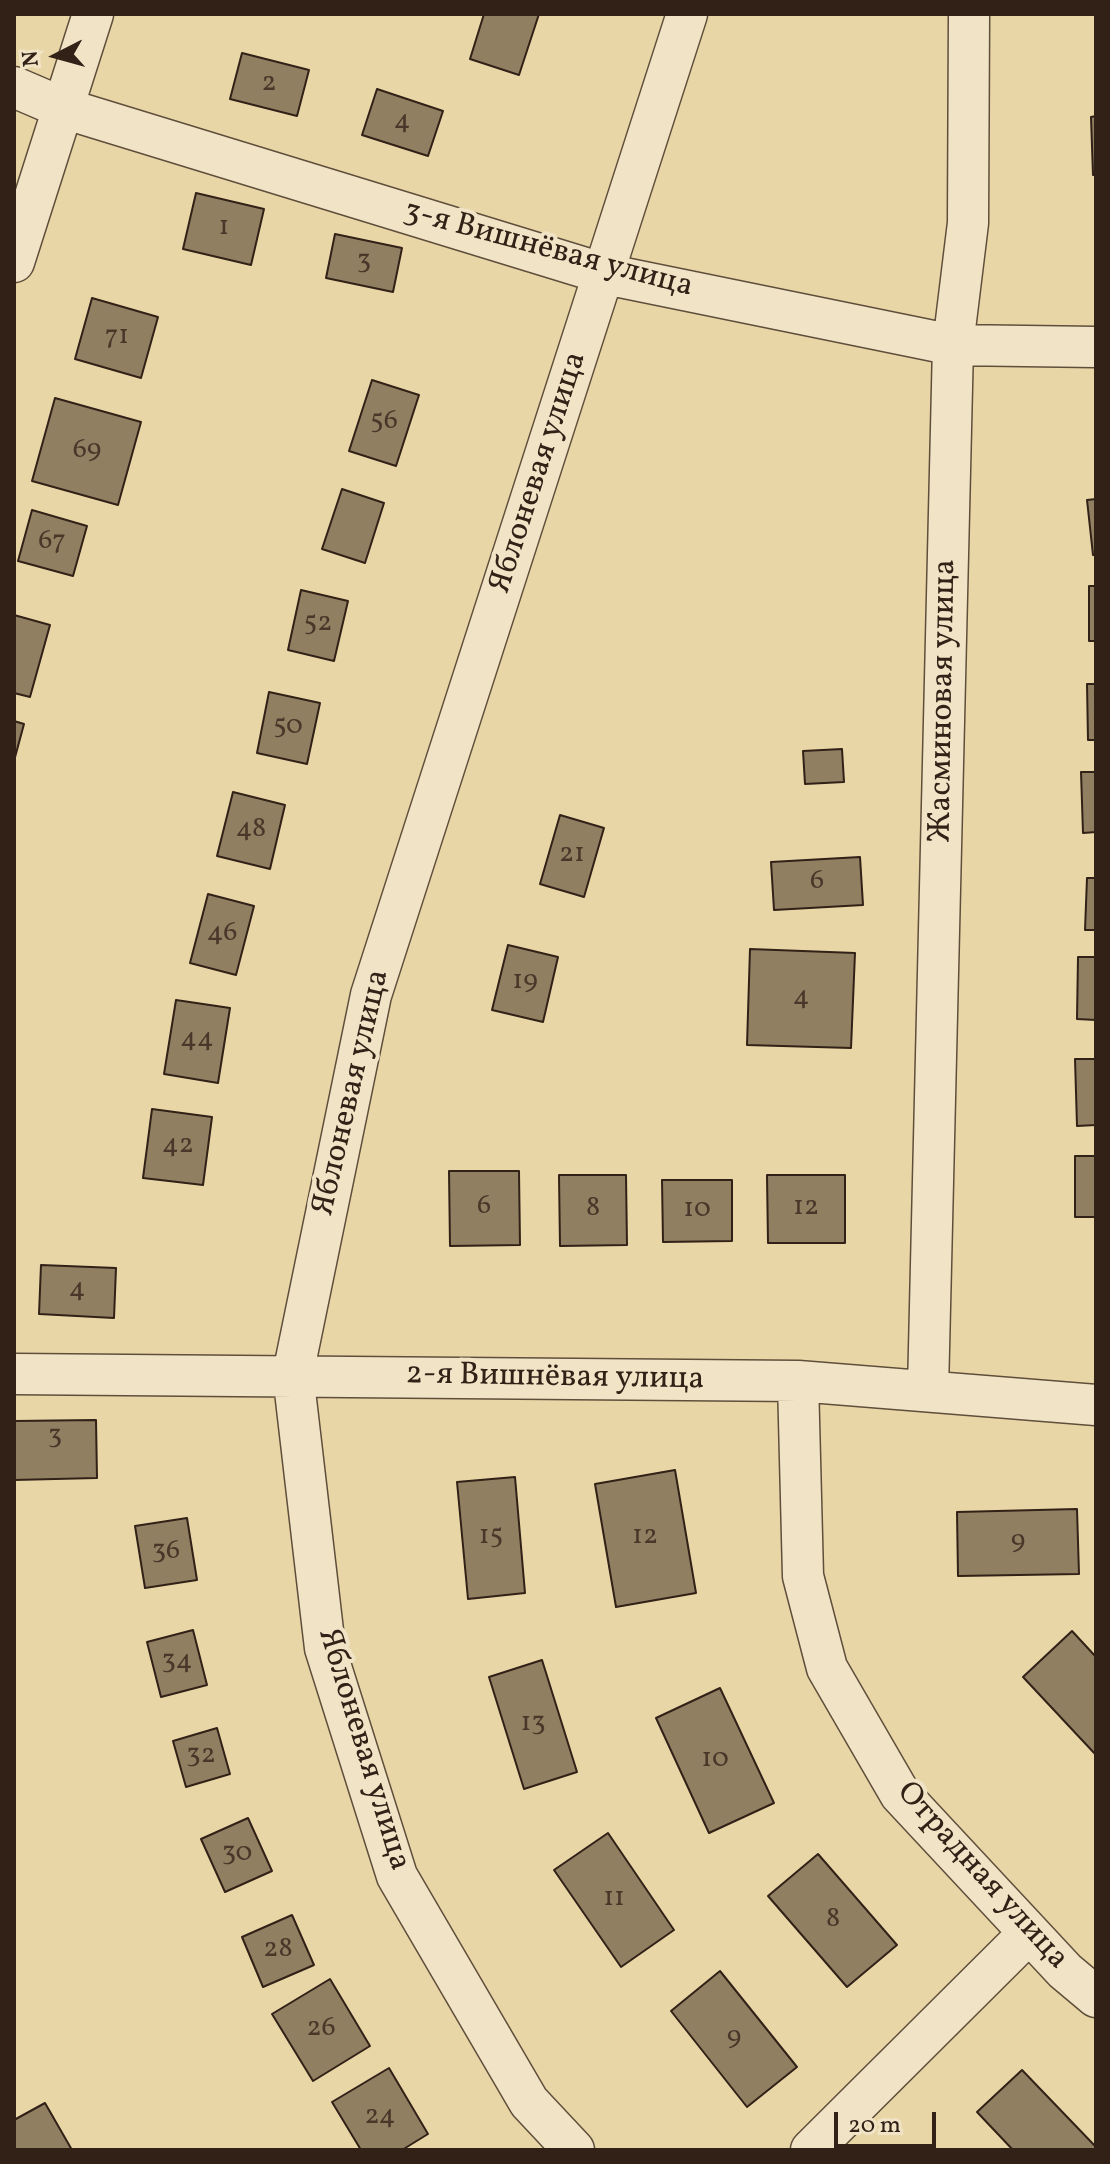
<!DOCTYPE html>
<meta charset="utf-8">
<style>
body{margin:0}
#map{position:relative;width:1110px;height:2164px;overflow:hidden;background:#e9d6a7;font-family:Vollkorn,serif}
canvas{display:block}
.frame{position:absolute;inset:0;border:16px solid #312117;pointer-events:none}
.north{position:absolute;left:16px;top:16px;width:80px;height:80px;-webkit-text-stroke:6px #f1e4c6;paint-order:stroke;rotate:264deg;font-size:22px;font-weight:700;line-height:32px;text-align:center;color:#312117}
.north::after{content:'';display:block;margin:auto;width:28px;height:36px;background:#312117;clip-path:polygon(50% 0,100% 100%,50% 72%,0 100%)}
.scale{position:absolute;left:834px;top:2112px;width:102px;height:36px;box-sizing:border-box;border:4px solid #312117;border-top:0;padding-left:10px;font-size:24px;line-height:28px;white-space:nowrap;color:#312117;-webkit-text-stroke:6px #f1e4c6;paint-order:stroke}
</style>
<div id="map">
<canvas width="1110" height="2164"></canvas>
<div class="frame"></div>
<div class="north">N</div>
<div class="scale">20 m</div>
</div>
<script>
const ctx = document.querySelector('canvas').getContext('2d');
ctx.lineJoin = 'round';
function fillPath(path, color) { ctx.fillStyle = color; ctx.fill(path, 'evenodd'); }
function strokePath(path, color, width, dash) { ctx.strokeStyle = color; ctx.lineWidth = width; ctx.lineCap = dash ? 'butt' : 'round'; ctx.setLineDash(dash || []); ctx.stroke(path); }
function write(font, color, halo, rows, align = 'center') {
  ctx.font = font + ' Vollkorn,serif'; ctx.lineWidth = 8; ctx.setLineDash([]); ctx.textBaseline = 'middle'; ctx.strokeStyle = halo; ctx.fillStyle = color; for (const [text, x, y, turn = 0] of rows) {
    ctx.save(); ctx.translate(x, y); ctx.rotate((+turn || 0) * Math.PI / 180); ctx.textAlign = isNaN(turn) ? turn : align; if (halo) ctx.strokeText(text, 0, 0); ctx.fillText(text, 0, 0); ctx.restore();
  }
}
const building = new Path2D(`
 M484 14H539L519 75 470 59Z
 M242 53 309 70 297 116 230 99Z
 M377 89 443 111 428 156 362 135Z
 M1096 116V175H1093L1091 117Z
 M196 193 264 209 251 265 183 249Z
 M335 234 402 248 393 292 326 278Z
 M92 298 158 317 141 378 75 359Z
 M372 380 419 395 396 466 349 451Z
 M55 398 141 422 118 505 32 481Z
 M342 489 384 503 365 563 322 549Z
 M1096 499V555H1093L1087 500Z
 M32 510 87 526 73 576 18 561Z
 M1089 586H1096V641H1089Z
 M301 590 348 601 334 661 288 650Z
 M14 615 50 625 30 697 14 693Z
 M1087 684H1096V740H1088Z
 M269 692 320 703 307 764 257 753Z
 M14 721 24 724 14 761Z
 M842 749 844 782 805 784 803 751Z
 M1081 772H1096V832L1083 833Z
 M233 792 285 805 270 869 217 856Z
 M560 815 604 828 584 897 540 884Z
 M860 857 863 905 774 910 771 862Z
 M1087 878H1096V930H1085Z
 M208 894 254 906 236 975 190 963Z
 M508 945 558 957 543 1022 492 1010Z
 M750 949 855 953 851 1048 747 1045Z
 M1078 957H1096V1020L1077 1019Z
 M176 1000 230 1008 218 1083 164 1074Z
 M1075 1059H1096V1125L1077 1126Z
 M152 1109 212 1117 203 1185 143 1178Z
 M1075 1156H1096V1217H1075Z
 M449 1171H519L520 1245 450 1246Z
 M559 1175H626L627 1245 560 1246Z
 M767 1175H845V1243H768Z
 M662 1180H732V1241L663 1242Z
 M41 1265 116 1268 114 1318 39 1314Z
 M96 1420 97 1478 14 1480V1421Z
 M675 1470 696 1593 616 1607 595 1484Z
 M515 1477 525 1593 468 1599 457 1482Z
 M1077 1509 1079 1574 958 1576 957 1512Z
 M187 1518 197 1580 145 1588 135 1526Z
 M193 1630 207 1685 161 1697 147 1642Z
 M1072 1631 1096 1657V1755L1023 1677Z
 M542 1660 577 1772 524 1789 489 1677Z
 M720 1688 774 1803 709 1833 656 1718Z
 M217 1728 230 1774 186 1787 173 1741Z
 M248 1818 272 1871 225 1892 201 1839Z
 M608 1833 674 1930 621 1967 554 1870Z
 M818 1854 897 1945 847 1987 768 1896Z
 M292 1915 314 1965 263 1987 242 1937Z
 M720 1971 797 2067 747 2107 671 2011Z
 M330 1979 370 2046 313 2081 272 2014Z
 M389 2068 428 2134 402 2150H361L332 2102Z
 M1022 2070 1096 2147V2150H1013L977 2112Z
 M45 2103 72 2150H14V2120Z`);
fillPath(building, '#917f62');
strokePath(building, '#312117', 2);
const minor = new Path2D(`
 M14 87 63 108 605 274 953 345 1096 347
 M14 262 93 14
 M14 1374 798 1381 1096 1405
 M798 1381 803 1576 827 1668 900 1794 1065 1971 1096 1997
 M928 1390 953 345 968 223 969 14
 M574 2150 529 2102 397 1876 325 1648 293 1374 371 995 687 14
 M811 2150 1029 1933`);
strokePath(minor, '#5f4e3b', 43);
strokePath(minor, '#f1e4c6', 40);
write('28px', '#49382a', null, [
 ["2",269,85],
 ["4",402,123],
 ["1",224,229],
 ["3",364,263],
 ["71",117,338],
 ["56",384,423],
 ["69",87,452],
 ["67",52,543],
 ["52",318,625],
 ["50",288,728],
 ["48",251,831],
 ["21",572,856],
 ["6",817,883],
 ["46",222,935],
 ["19",525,983],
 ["4",801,999],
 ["44",197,1041],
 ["42",178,1147],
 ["6",484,1208],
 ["12",806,1209],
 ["8",593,1210],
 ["10",697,1211],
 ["4",77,1291],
 ["3",55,1438],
 ["15",491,1538],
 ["12",645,1538],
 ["9",1018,1543],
 ["36",166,1553],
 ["34",177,1663],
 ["13",533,1725],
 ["32",201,1757],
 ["10",715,1761],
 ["30",237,1855],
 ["11",614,1900],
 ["8",833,1921],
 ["28",278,1951],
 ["26",321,2030],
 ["9",734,2039],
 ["24",380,2118]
]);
write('32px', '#312117', '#f1e4c6', [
 ["3-я Вишнёвая улица",548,251,15],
 ["Яблоневая улица",540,473,-72],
 ["Жасминовая улица",945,701,-89],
 ["Яблоневая улица",353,1093,-77],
 ["2-я Вишнёвая улица",555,1379,1],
 ["Яблоневая улица",362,1750,73],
 ["Отрадная улица",981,1877,48]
]);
</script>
